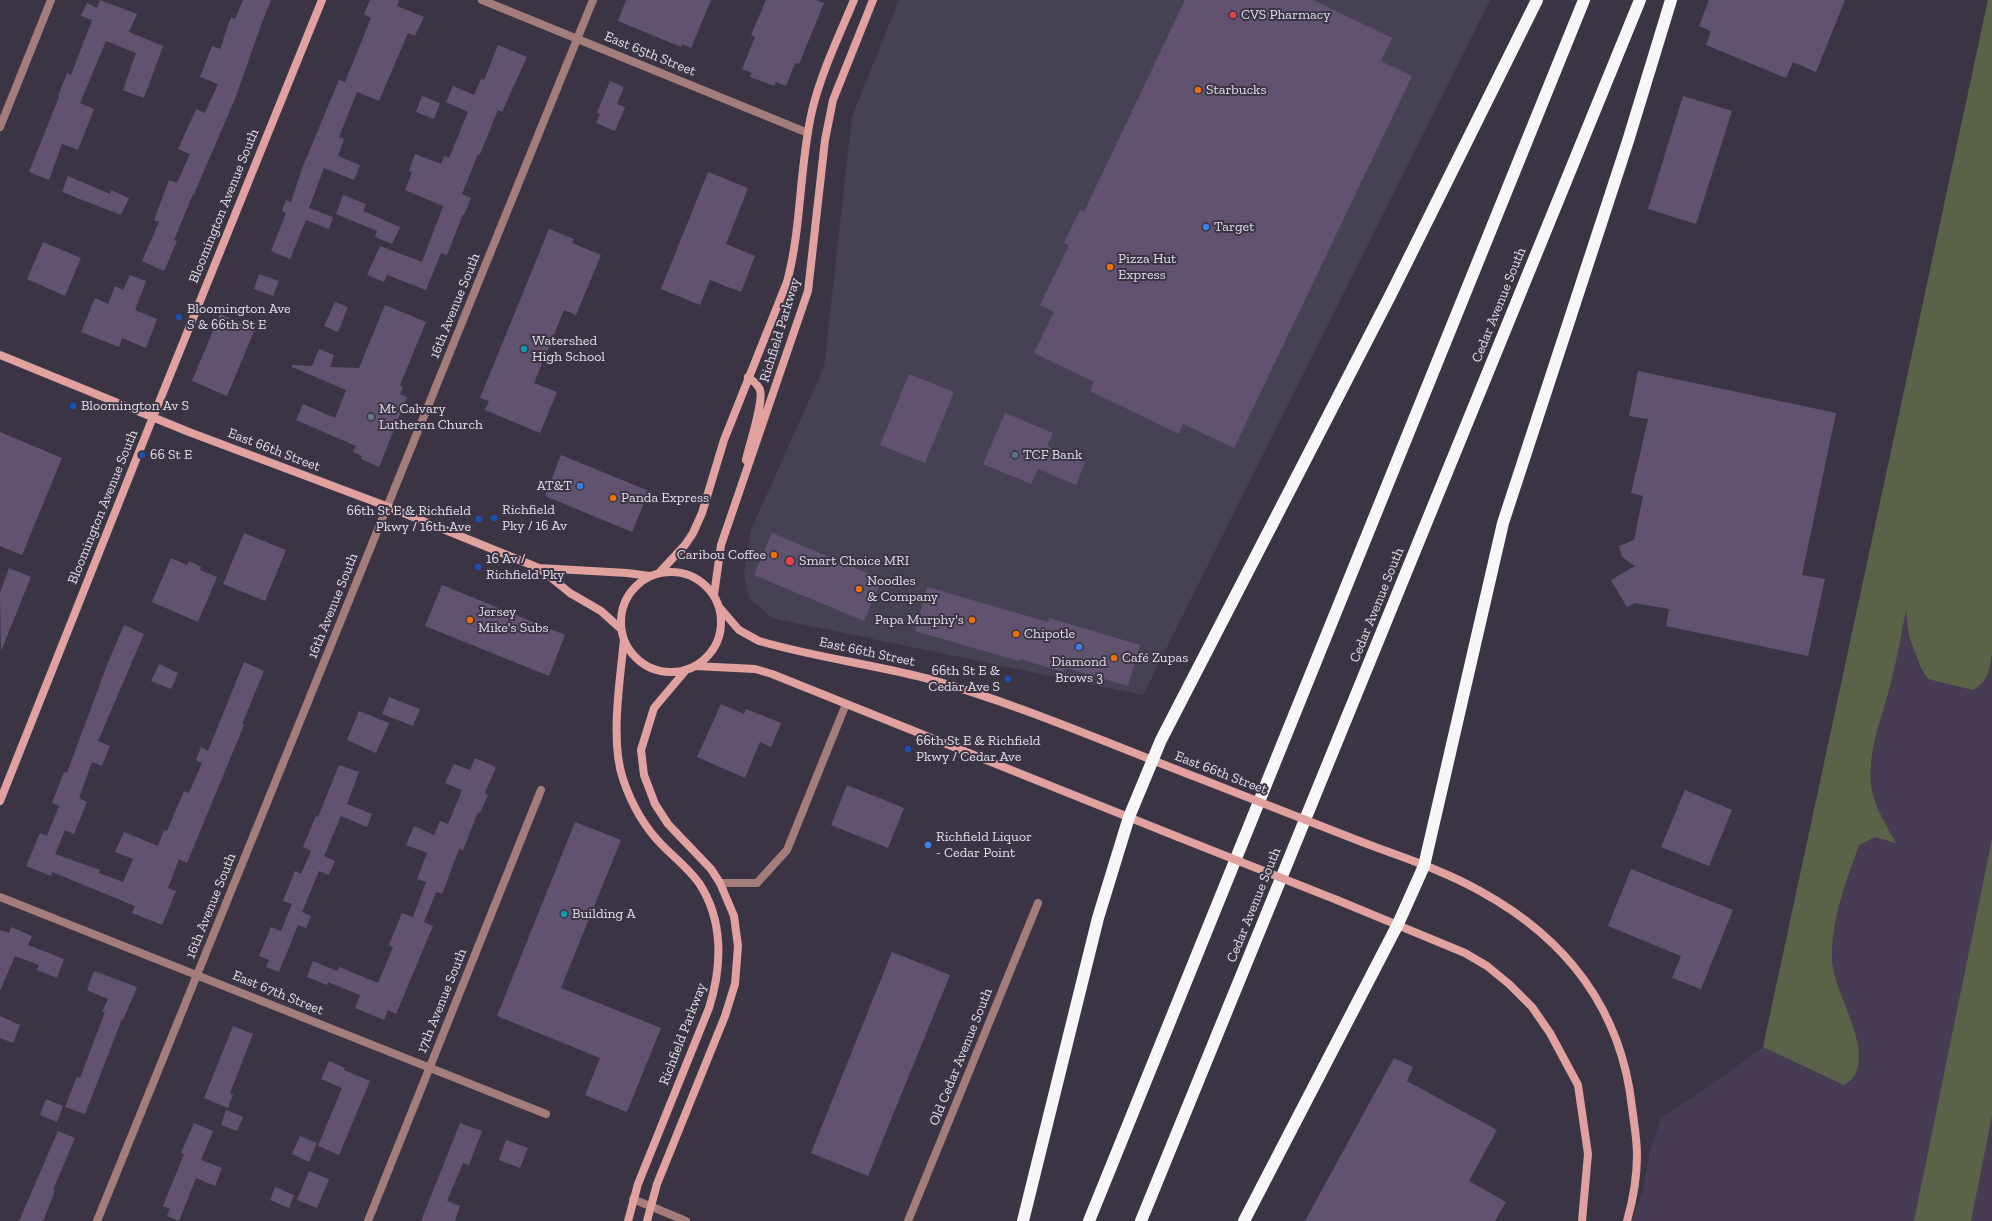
<!DOCTYPE html>
<meta charset="utf-8">
<style>
body{margin:0}
canvas{display:block;background:#3b3444}
</style>
<canvas width="1992" height="1221"></canvas>
<script>
const ctx = document.querySelector('canvas').getContext('2d');
ctx.lineJoin = 'round';
function fillPath(path, color) { ctx.fillStyle = color; ctx.fill(path, 'evenodd'); }
function strokePath(path, color, width, dash) { ctx.strokeStyle = color; ctx.lineWidth = width; ctx.lineCap = dash ? 'butt' : 'round'; ctx.setLineDash(dash || []); ctx.stroke(path); }
function write(font, color, halo, rows, align = 'center') {
  ctx.font = font + ' "Zilla Slab",serif'; ctx.lineWidth = 4; ctx.setLineDash([]); ctx.textBaseline = 'middle'; ctx.strokeStyle = halo; ctx.fillStyle = color; for (const [text, x, y, turn = 0] of rows) {
    ctx.save(); ctx.translate(x, y); ctx.rotate((+turn || 0) * Math.PI / 180); ctx.textAlign = isNaN(turn) ? turn : align; if (halo) ctx.strokeText(text, 0, 0); ctx.fillText(text, 0, 0); ctx.restore();
  }
}
fillPath(new Path2D(`
 M899 0H1490L1143 695 772 618 749 598 744 574 751 530 824 367 852 117Z`), '#464254');
fillPath(new Path2D(`
 M1988 0H1992V1221H1632L1643 1191 1650 1150 1661 1118 1704 1090 1763 1047Z`), '#473c53');
fillPath(new Path2D(`
 M1988 0H1992V653C1989 671 1989 681 1973 690L1928 679 1921 668 1909 636 1906 609C1902 631 1898 653 1893 674 1885 711 1865 752 1872 791 1876 810 1887 826 1896 843L1875 837 1859 845C1846 882 1831 920 1832 960 1833 993 1874 1047 1853 1078 1851 1080 1847 1083 1844 1085L1763 1047Z
 M1992 839V1116L1971 1221H1914Z`), '#5a6247');
fillPath(new Path2D(`
 M100 0 137 14 129 32 163 46 144 98 123 90 136 53 106 41 80 103 94 109 78 150 62 144 49 180 29 172 59 97 58 96 67 73 71 75 92 20 81 16 87 3 97 8Z
 M243 0H271L260 28 235 99 194 194H193L174 240 177 241 164 271 142 261 159 222 154 220 169 180 177 183 190 154 178 149 196 109 205 113 218 84 200 77 212 46 220 49 231 17 235 19Z
 M370 0H399L397 6 424 17 415 36 408 33 379 101 357 92 339 137 344 139 338 156 360 165 354 180 324 168 309 208 333 217 329 229 306 220 290 259 271 251 286 213 282 211 286 200 291 202 303 166 339 80 345 82 371 18 364 14Z
 M626 0H711L691 48 682 44 681 47 618 21Z
 M766 0H816L824 3 799 64 795 63 786 86 776 82 774 86 750 77 752 73 742 69 755 37 751 35Z
 M1185 0H1313L1392 38 1381 61 1412 76 1234 448 1183 424 1179 434 1090 391 1094 382 1034 353 1054 312 1040 305 1069 245 1064 243 1080 210 1084 212Z
 M1709 0H1845L1816 72 1793 62 1786 78 1706 45 1711 31 1699 26Z
 M498 45 527 57 502 112 498 110 480 154H478L462 194 471 198 464 215 463 214 447 255 441 253 426 290 387 275 384 282 367 275 380 246 422 262 443 206 405 190 412 172 409 171 415 154 441 164 444 156 449 158 468 112 446 102 453 86 474 95 481 79 484 80Z
 M610 81 624 87 617 104 625 107 615 131 596 123 600 114 597 113Z
 M422 96 440 103 434 119 416 112Z
 M1683 96 1732 111 1696 224 1648 209Z
 M708 172 748 188 726 244 755 256 741 292 710 280 700 305 661 289Z
 M68 176 110 194 111 190 129 198 121 215 62 192Z
 M343 195 366 204 363 211 400 227 392 244 375 237 377 231 336 214Z
 M549 229 574 239 572 243 601 255 576 315 564 310 534 383 557 392 540 433 485 410 489 401 480 398Z
 M43 242 81 258 65 296 27 279Z
 M259 274 279 281 273 296 254 289Z
 M130 275 146 281 135 310 157 319 146 348 122 338 119 347 81 332 95 298 108 304 115 286 123 290Z
 M335 302 348 307 338 332 324 326Z
 M385 305 426 322 400 385 403 387 400 394 407 397 379 467 361 459 362 456 353 452 356 446 296 420 303 404 335 418 346 390 292 367V365L312 366 319 349 334 355 330 367 359 368Z
 M220 314 255 329 227 396 192 381Z
 M1638 371 1836 413 1802 575 1825 579 1808 656 1666 626 1669 609 1634 603 1627 607 1611 580 1635 566 1622 557 1619 546 1634 540 1643 496 1631 493 1648 419 1629 416Z
 M909 374 954 392 925 463 880 445Z
 M1005 413 1053 433 1047 446 1085 462 1076 485 1038 469 1031 484 983 464Z
 M0 432 62 458 22 555 0 546Z
 M561 455 649 491 632 532 545 496Z
 M244 533 286 550 265 601 223 584Z
 M772 533 882 579 864 621 754 575Z
 M171 558 187 565 189 561 201 567 200 570 217 577 198 622 152 602Z
 M9 568 31 577 1 651 0 593Z
 M442 585 565 635 549 676 425 626Z
 M927 587 1048 622 1049 618 1140 645 1128 686 1066 668 1063 672 1020 659 1019 661 915 631Z
 M124 625 144 634 98 741 110 746 102 766 92 762 79 798 87 802 74 834 65 830 55 854 100 870 99 873 123 882 133 859 115 852 124 832 158 846 164 830 167 831 184 791 189 793 202 763 196 760 201 747 208 751 244 662 264 671 242 724 244 725 187 863 179 859 168 888 176 891 162 925 132 913 135 906 52 872 51 876 26 866 40 833 47 836 59 806 52 803 64 772 67 773 107 665Z
 M159 664 178 673 171 689 151 681Z
 M389 697 420 709 413 726 382 714Z
 M721 704 744 714 746 709 781 723 771 747 760 742 745 778 697 757Z
 M359 711 389 723 376 753 347 740Z
 M475 758 496 767 485 793 488 795 480 813 478 812 463 850 459 849 442 894 436 892 424 922 433 926 396 1014 388 1010 384 1020 355 1008 360 995 328 982 327 985 307 977 313 961 337 971 339 967 378 983 393 947 389 945 402 913 413 917 426 882 417 879 427 853 406 845 414 826 434 835 440 821 448 824 462 790 445 783 454 764 470 770Z
 M339 765 359 772 347 804 372 814 367 827 341 816 324 856 335 861 329 875 319 871 302 912 311 916 306 928 298 925 279 972 266 967 269 960 259 956 271 927 281 931 292 904 283 901 295 871 301 874 311 851 303 847 316 816 318 817Z
 M847 785 904 808 888 848 831 825Z
 M1685 790 1732 810 1709 866 1661 847Z
 M575 822 621 840 561 988 661 1028 627 1112 585 1095 600 1058 497 1016Z
 M1631 869 1733 910 1701 989 1672 978 1681 956 1608 926Z
 M11 927 32 936 28 945 64 959 57 978 37 970 39 965 15 956 0 991V930L9 933Z
 M892 952 950 975 868 1176 811 1153Z
 M94 971 137 987 123 1020 122 1019 85 1114 65 1107 77 1077 80 1078 105 1012H102L108 999 87 990Z
 M0 1016 20 1025 13 1043 0 1038Z
 M233 1026 253 1034 230 1093 233 1095 228 1108 204 1098Z
 M1394 1058 1413 1067 1407 1081 1497 1130 1469 1181 1506 1202 1495 1221H1305Z
 M329 1061 345 1068 344 1070 370 1081 339 1155 318 1146 342 1088 321 1079Z
 M46 1099 63 1106 57 1122 40 1115Z
 M226 1110 243 1117 237 1131 221 1125Z
 M194 1123 213 1131 201 1160 222 1168 215 1186 196 1178 179 1221 167 1216 170 1209 163 1206 184 1154 181 1153Z
 M460 1123 482 1131 469 1165 463 1163 447 1201 460 1206 455 1221H421Z
 M58 1131 75 1138 53 1190 55 1191 43 1221H19Z
 M300 1136 317 1143 309 1162 292 1154Z
 M506 1140 528 1148 520 1168 499 1160Z
 M309 1171 329 1179 317 1208 297 1200Z
 M275 1187 294 1195 289 1208 270 1200Z`), '#615370');
strokePath(new Path2D(`
 M482 0 808 133
 M0 127 51 0
 M720 883H757L787 850 846 704
 M0 897 546 1114
 M633 1199 686 1221
 M97 1221 593 0
 M368 1221 541 790
 M908 1221 1038 903`), '#a47c7a', 8);
strokePath(new Path2D(`
 M0 355 189 432 386 506 539 568 627 573 650 576
 M746 460C749 445 764 402 760 390 758 384 753 381 748 377
 M539 568 570 593 601 611 621 629
 M621 622a50 50 0 1 1 100 0a50 50 0 1 1-100 0Z
 M659 573 685 545 693 533 702 513 724 440 787 282C802 226 799 167 812 111 821 73 839 36 854 0
 M714 595 721 545 808 291 825 140 833 100 873 0
 M720 608 739 630 759 641C814 657 870 664 925 678 1020 704 1109 744 1201 779
 M624 640C620 680 610 741 623 779 631 803 644 827 663 846 675 858 689 869 699 883 724 921 722 967 709 1008L638 1184 628 1221
 M695 666 755 669 772 674 1178 837
 M0 801 153 417 322 0
 M1362 842C1401 857 1443 870 1480 891 1566 938 1621 1009 1632 1107 1634 1123 1637 1139 1637 1155 1637 1177 1633 1200 1627 1221
 M1337 900 1465 953 1487 966 1509 984 1532 1007 1550 1033 1578 1085 1588 1154 1582 1221
 M647 1221 657 1184 725 1016 735 984 738 946 734 916 720 883 711 869 668 824 655 804 644 775 641 750 654 708 686 670`), '#e1a29f', 8);
strokePath(new Path2D(`
 M1023 1221 1098 918 1129 817 1161 740 1391 294 1537 0
 M1089 1221 1584 0
 M1141 1221 1640 0
 M1244 1221 1398 924 1424 866 1503 523 1628 141 1671 0`), '#f7f7f7', 12);
strokePath(new Path2D(`
 M1201 779 1362 842
 M1178 837 1337 900`), '#e1a29f', 8);
for (const [x, y, r, color] of [
 [1233,15,4,"#e0444e"],
 [1198,90,4,"#e8710a"],
 [1206,227,4,"#3f7fe0"],
 [1110,267,4,"#e8710a"],
 [179,317,4,"#1a4fb4"],
 [524,349,4,"#0f9aa8"],
 [73,406,4,"#1a4fb4"],
 [371,417,4,"#6b7280"],
 [142,455,4,"#1a4fb4"],
 [1015,455,4,"#5c6f8a"],
 [580,486,4,"#3f7fe0"],
 [613,498,4,"#e8710a"],
 [494,518,4,"#1a4fb4"],
 [479,519,4,"#1a4fb4"],
 [774,555,4,"#e8710a"],
 [790,561,5,"#e0444e"],
 [478,567,4,"#1a4fb4"],
 [859,589,4,"#e8710a"],
 [470,620,4,"#e8710a"],
 [972,620,4,"#e8710a"],
 [1016,634,4,"#e8710a"],
 [1079,647,4,"#3f7fe0"],
 [1114,658,4,"#e8710a"],
 [1008,679,4,"#1a4fb4"],
 [908,749,4,"#1a4fb4"],
 [928,845,4,"#3f7fe0"],
 [564,914,4,"#0f9aa8"]
]) { const dot = new Path2D(); dot.arc(x, y, r, 0, 2 * Math.PI); ctx.fillStyle = color; ctx.fill(dot); strokePath(dot, '#3b3444', 1.5); }
write('14px', '#e2dde8', '#3b3444', [
 ["CVS Pharmacy",1241,15],
 ["Starbucks",1206,90],
 ["Target",1214,227],
 ["Pizza Hut",1118,259],
 ["Express",1118,275],
 ["Bloomington Ave",187,309],
 ["S & 66th St E",187,325],
 ["Watershed",532,341],
 ["High School",532,357],
 ["Bloomington Av S",81,406],
 ["Mt Calvary",379,409],
 ["Lutheran Church",379,425],
 ["66 St E",150,455],
 ["TCF Bank",1023,455],
 ["AT&T",572,486,"right"],
 ["Panda Express",621,498],
 ["Richfield",502,510],
 ["Pky / 16 Av",502,526],
 ["66th St E & Richfield",471,511,"right"],
 ["Pkwy / 16th Ave",471,527,"right"],
 ["Caribou Coffee",766,555,"right"],
 ["16 Av /",486,559],
 ["Richfield Pky",486,575],
 ["Smart Choice MRI",799,561],
 ["Noodles",867,581],
 ["& Company",867,597],
 ["Jersey",478,612],
 ["Mike's Subs",478,628],
 ["Papa Murphy's",964,620,"right"],
 ["Chipotle",1024,634],
 ["Café Zupas",1122,658],
 ["Diamond",1079,662,"center"],
 ["Brows 3",1079,678,"center"],
 ["66th St E &",1000,671,"right"],
 ["Cedar Ave S",1000,687,"right"],
 ["66th St E & Richfield",916,741],
 ["Pkwy / Cedar Ave",916,757],
 ["Richfield Liquor",936,837],
 ["- Cedar Point",936,853],
 ["Building A",572,914]
], 'left');
write('14px', '#e2dde8', '#3b3444', [
 ["East 65th Street",650,54,22],
 ["Bloomington Avenue South",224,206,-68],
 ["Cedar Avenue South",1499,305,-68],
 ["16th Avenue South",455,306,-68],
 ["Richfield Parkway",780,330,-73],
 ["East 66th Street",274,450,21],
 ["Bloomington Avenue South",103,507,-68],
 ["Cedar Avenue South",1377,605,-68],
 ["16th Avenue South",333,606,-68],
 ["East 66th Street",867,652,12],
 ["East 66th Street",1221,773,21],
 ["Cedar Avenue South",1254,905,-68],
 ["16th Avenue South",211,906,-68],
 ["East 67th Street",278,993,22],
 ["17th Avenue South",442,1001,-68],
 ["Richfield Parkway",683,1034,-69],
 ["Old Cedar Avenue South",961,1057,-68]
]);
</script>
